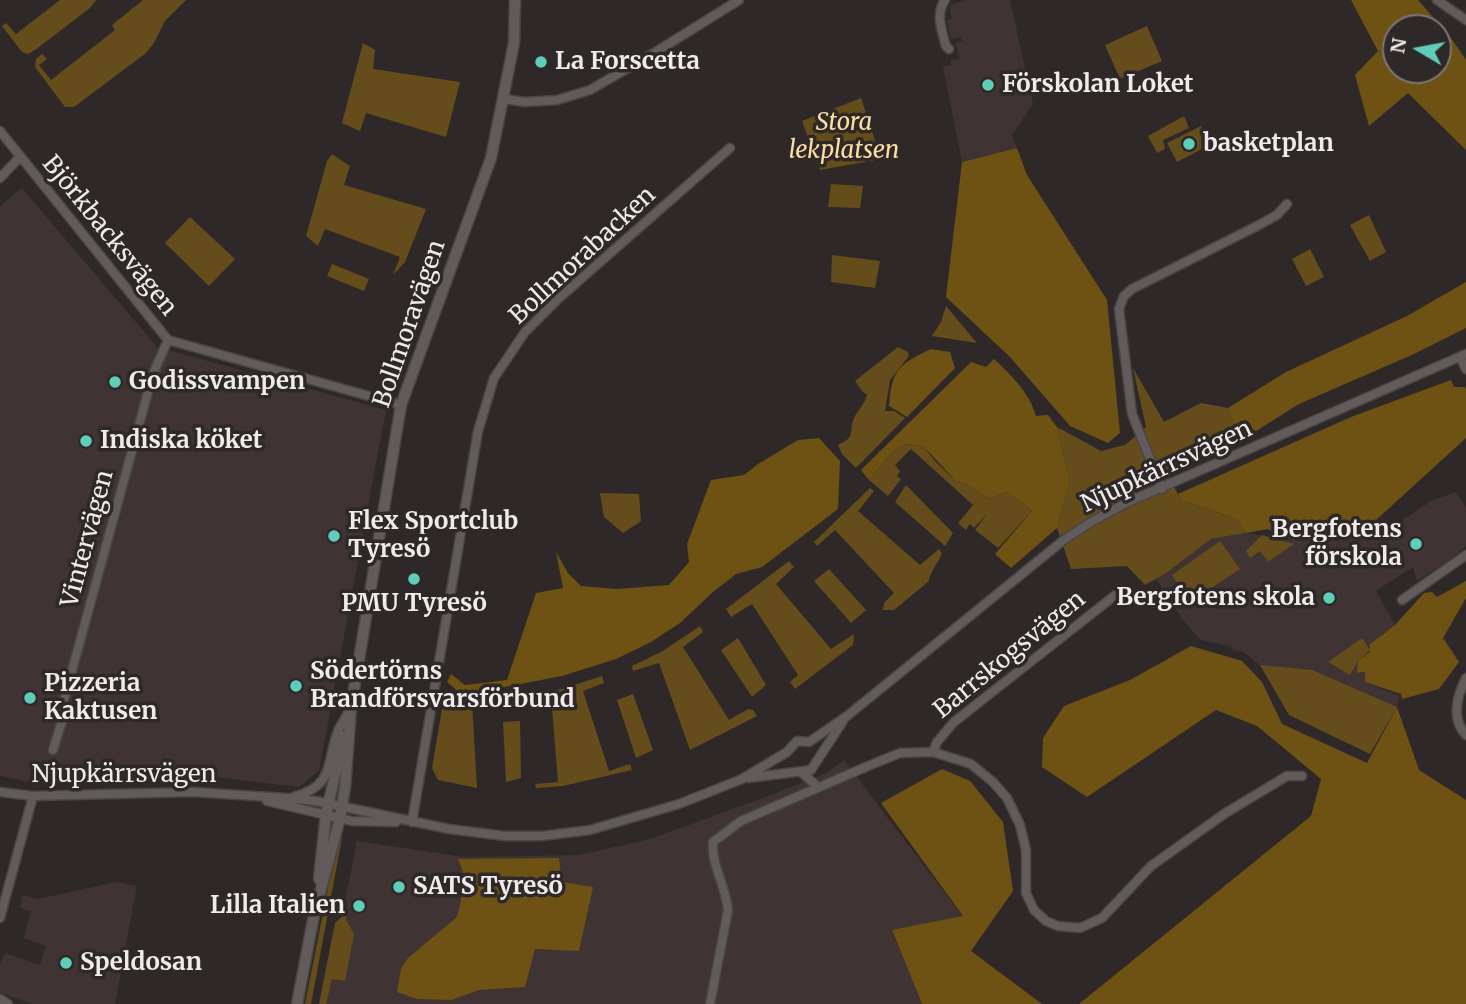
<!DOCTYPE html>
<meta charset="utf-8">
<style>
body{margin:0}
#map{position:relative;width:1466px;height:1004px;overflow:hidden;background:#2e2928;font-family:Merriweather,serif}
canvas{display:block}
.north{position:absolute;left:1382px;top:14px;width:70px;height:70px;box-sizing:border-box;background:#2e2928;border:2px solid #7b7776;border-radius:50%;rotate:280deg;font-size:19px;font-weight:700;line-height:28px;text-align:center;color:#efebeb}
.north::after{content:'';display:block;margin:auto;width:24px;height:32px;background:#5eceb8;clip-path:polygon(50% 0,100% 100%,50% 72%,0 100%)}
</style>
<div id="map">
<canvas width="1466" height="1004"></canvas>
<div class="north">N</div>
</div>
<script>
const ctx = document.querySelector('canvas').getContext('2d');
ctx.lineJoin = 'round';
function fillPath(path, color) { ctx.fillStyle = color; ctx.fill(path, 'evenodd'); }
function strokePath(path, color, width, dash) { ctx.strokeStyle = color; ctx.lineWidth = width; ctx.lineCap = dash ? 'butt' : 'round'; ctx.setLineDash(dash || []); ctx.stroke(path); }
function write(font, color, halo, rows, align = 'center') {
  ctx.font = font + ' Merriweather,serif'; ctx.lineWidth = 7; ctx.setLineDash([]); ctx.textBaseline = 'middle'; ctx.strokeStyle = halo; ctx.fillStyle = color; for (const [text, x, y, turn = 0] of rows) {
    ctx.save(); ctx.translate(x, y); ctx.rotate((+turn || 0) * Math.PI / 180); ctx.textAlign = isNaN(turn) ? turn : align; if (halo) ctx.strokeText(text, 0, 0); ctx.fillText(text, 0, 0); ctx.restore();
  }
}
fillPath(new Path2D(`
 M964 0H1010L1033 104 1012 135 1017 148 962 162 943 67 951 65V60L959 59 956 43 962 41 961 37 951 39 947 20 952 19 949 6Z
 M22 188 157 347 386 410 319 771 299 787 207 776 35 783 0 776V206Z
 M1456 492 1466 507V546L1451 559 1417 581 1413 567 1376 591 1395 625 1377 638 1358 673 1365 672V682L1399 696 1397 707 1370 752 1290 715 1260 665 1243 652 1234 651 1230 646 1200 640 1182 619 1156 579 1211 539 1246 533 1294 541 1336 537 1354 527 1385 520 1392 530V527L1431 501Z
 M844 760 963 917 892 931 922 1004H324L357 841 464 857 579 855 650 839 763 798 826 773Z
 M116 882 137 886 115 1004H32L0 993V963L5 953 40 965 46 946 24 938 31 911 20 908 22 895 38 899Z`), '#3f3333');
fillPath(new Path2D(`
 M60 0H96L90 8 35 50 28 54 22 52 2 26 6 23 16 34Z
 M143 0H186L165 21 154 43 146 53 74 107H65L35 67 36 59 42 54 47 59 39 65 51 80 115 30 112 25Z
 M1147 26 1162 61 1120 79 1105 45Z
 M363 43 375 50 373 69 460 82 446 137 366 113 360 131 342 123Z
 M861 98 881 159 820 170 802 121Z
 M1184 116 1189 128 1163 140 1165 149 1157 153 1148 136Z
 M1201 126 1210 145 1177 162 1167 143Z
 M332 154 350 166 344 185 426 209 405 262 393 275 400 257 325 229 318 246 306 236 327 161Z
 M831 184 863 186 860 208 828 207Z
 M1369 215 1386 252 1370 261 1350 225Z
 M190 217 235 259 209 286 165 243Z
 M1310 249 1324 277 1306 286 1292 259Z
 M832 255 880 261 875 288 831 282Z
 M332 264 369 279 364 291 327 276Z
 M946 306 977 343 932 336 941 322Z
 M898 347 908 352 909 356 890 380 885 411H894L905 418 856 468 842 454 838 445C858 436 847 432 855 416 859 409 865 403 867 395L862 391 855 381Z
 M1133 368 1164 422 1201 403 1228 408 1240 441 1167 473 1181 500 1236 519 1246 533 1211 539 1166 573 1145 585 1127 566 1071 569 1057 528 1070 481 1057 427 1101 451 1125 445 1146 427Z
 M906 444 923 446 935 461 956 481 972 487 989 499 1007 492 1032 511 998 548 975 530 988 513 974 528 970 524 966 530 958 523 973 505 911 449 895 465 900 471 897 476 901 479 888 496 869 480 893 451Z
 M906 485 953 533 945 546 895 502Z
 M870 488 874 491 858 511 920 565 939 549 942 553C939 563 930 571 929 581L894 610H883L884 603 894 593 835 530 817 546 814 542Z
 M600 493 639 494 641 521 623 533 604 517Z
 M1262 535 1294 544 1268 562 1260 551 1250 558 1246 551Z
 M1220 541 1240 569 1189 603 1172 575Z
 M789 561 794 567 776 584 831 649 854 634 853 645 795 689 790 682 798 675 752 604 731 617 726 609Z
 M829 569 866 610 851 623 814 581Z
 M700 626 703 632 683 647 729 720 748 709 753 710 757 716 690 750 659 663 633 671 632 666 661 652Z
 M738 638 766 685 752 697 721 650Z
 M1362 638 1370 650 1358 661 1350 675 1328 662Z
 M1260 665 1312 670 1397 707 1370 754 1289 715Z
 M602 676 604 683 583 691 609 771 630 764 632 770 563 786 536 788 535 784 558 782 551 696 532 698V695L562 689Z
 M633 694 653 750 636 758 617 700Z
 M472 702 477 788 438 780 432 768 443 703Z
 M520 721 521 778 506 782 503 722Z
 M338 837 342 838 311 1004H305Z
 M347 912 346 919 354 934 345 981 332 979 326 1004H319L335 923Z`), '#644d1a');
fillPath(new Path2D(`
 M1351 0H1418L1451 38 1466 60V150L1408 93 1369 126 1355 75 1378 51ZM1396 28H1438V70H1396Z
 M1017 148 1027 175 1107 300 1120 433 1108 443 1070 426 1010 357 946 297 962 162Z
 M1466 282V328L1414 354 1299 404 1240 441 1228 408 1286 372 1407 316Z
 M931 349 950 352 955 368 907 417 889 406C892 369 898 365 931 349Z
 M994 359C1012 376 1029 392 1036 416L1048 415 1057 427 1070 481 1057 528 1011 568 995 554 1032 511 1007 492 989 499 972 487 956 481 923 446 906 444 893 451 869 480 861 470 971 362 986 367Z
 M1451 380 1454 387H1465L1466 390V438L1375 521 1354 527 1336 537 1313 534 1294 541 1268 529 1246 533 1236 519 1181 500 1178 494 1351 417Z
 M819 438 840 461 838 509 762 567 736 574 713 592 680 623 651 642 616 659 562 676 500 688 460 693 447 682 451 674 465 685 507 680 536 593 563 588 556 552 568 573 581 586 617 589 669 585 689 562 687 544 711 480 744 475 758 464 798 440Z
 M1466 581V598L1443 638 1459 662 1439 689 1402 699 1401 694 1365 682V672L1357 673 1358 661 1370 652V644L1395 625 1424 593 1432 592 1437 597Z
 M1191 646 1242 661 1262 682 1282 724 1367 763 1397 707 1419 770 1466 800V1004H1079L1311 816 1321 779 1257 726 1216 710 1087 797 1042 767 1043 738 1064 706 1130 680Z
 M942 769 970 781 1003 822 1013 891 971 951 1042 1004H922L892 930 963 916 881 803Z
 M559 858 562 882 593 887 579 951 535 949 525 987 479 990 452 1000 417 999 397 992 401 969 408 958 457 917 466 880 458 859Z`), '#6d5213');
const minor = new Path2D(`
 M945 0C935 14 942 31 946 46L949 49
 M1437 0 1466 20
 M504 99 525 102 557 100 590 90 654 53 739 0
 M0 131 168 340 401 405
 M0 178 20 157
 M1460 357 1466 369
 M1162 489 1132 414 1119 309 1124 296 1132 289 1257 226 1277 215 1287 204
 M1402 600 1466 555
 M1466 678C1457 696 1451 719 1466 735
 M53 750 62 721V707L153 374 168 340
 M933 752 937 742 954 722 1118 593
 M801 772 818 787
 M748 778 811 770 843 721
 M0 792 33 796 193 792 286 798 316 801 449 829 505 836H542L590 830 679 804 742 779 787 752 797 741 809 742 847 716 1065 539 1091 522 1128 502 1466 354
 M293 797C335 786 326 763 338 731 341 724 346 718 349 711
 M267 801 352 821 396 822
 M412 822 478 431 494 378 525 332 559 298 730 148
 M0 918 33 796
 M0 999 8 1004
 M710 1004 728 910C726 886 711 865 713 842L741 821 868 766 900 753 933 752 971 764 993 782 1007 798 1020 825 1026 850V893L1034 910 1046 921 1058 926 1080 928 1102 918 1151 866 1224 814 1287 776H1302`);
const tertiary = new Path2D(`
 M319 879 326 814 344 736
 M297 1004 314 915 340 818 345 788 351 708 401 405 491 158 514 43 515 0`);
strokePath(minor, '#4a4545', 11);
strokePath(tertiary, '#4a4545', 13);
strokePath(minor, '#615b5b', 8);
strokePath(tertiary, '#615b5b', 10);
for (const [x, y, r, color] of [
 [541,62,7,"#5eceb8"],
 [988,85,7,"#5eceb8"],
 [1189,144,7,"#5eceb8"],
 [115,382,7,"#5eceb8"],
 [86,441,7,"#5eceb8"],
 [334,536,7,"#5eceb8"],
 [1416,544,7,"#5eceb8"],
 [414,579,7,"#5eceb8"],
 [1329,598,7,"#5eceb8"],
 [296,686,7,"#5eceb8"],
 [30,698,7,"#5eceb8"],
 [399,887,7,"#5eceb8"],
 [359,906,7,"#5eceb8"],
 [66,963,7,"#5eceb8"]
]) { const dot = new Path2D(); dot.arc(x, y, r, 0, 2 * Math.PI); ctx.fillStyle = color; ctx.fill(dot); strokePath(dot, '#2e2928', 2.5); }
write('bold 24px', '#efebeb', '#2e2928', [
 ["La Forscetta",555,62],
 ["Förskolan Loket",1002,85],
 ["basketplan",1203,144],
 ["Godissvampen",129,382],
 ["Indiska köket",100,441],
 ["Flex Sportclub",348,522],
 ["Tyresö",348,550],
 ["Bergfotens",1402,530,"right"],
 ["förskola",1402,558,"right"],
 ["Bergfotens skola",1315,598,"right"],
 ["PMU Tyresö",414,604,"center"],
 ["Södertörns",310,672],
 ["Brandförsvarsförbund",310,700],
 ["Pizzeria",44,684],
 ["Kaktusen",44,712],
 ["SATS Tyresö",413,887],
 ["Lilla Italien",345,906,"right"],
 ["Speldosan",80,963]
], 'left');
write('italic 24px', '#fcdea4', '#2e2928', [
 ["Stora",844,123],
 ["lekplatsen",844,151]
]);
write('24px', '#efebeb', '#2e2928', [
 ["Björkbacksvägen",109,236,51],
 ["Bollmorabacken",583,256,-43],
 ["Bollmoravägen",410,324,-71],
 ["Njupkärrsvägen",1167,467,-25],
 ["Vintervägen",88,539,-75],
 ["Barrskogsvägen",1010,655,-39],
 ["Njupkärrsvägen",124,775]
]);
</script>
